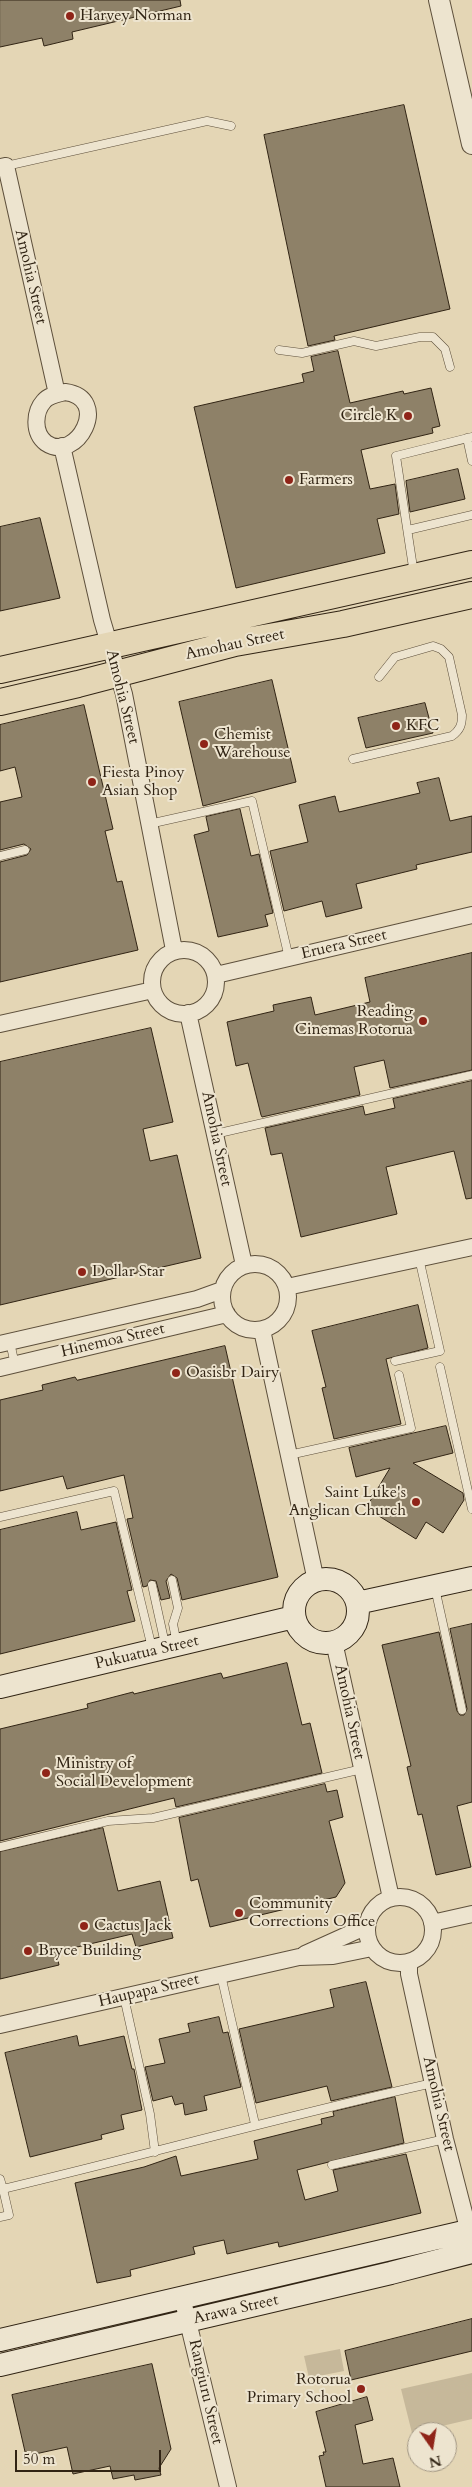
<!DOCTYPE html>
<style>
body{margin:0}
#map{position:relative;width:472px;height:2487px;overflow:hidden;background:#e4d6b5;font-family:Cardo,serif}
canvas{display:block}
.north{position:absolute;left:407px;top:2422px;width:50px;height:50px;box-sizing:border-box;background:#ede4cf;border:1px solid #a29784;border-radius:50%;rotate:167deg;font-size:14px;font-weight:700;line-height:20px;text-align:center;color:#312414}
.north::after{content:'';display:block;margin:auto;width:18px;height:22px;background:#8f2418;clip-path:polygon(50% 0,100% 100%,50% 72%,0 100%)}
.scale{position:absolute;left:15px;top:2450px;width:146px;height:22px;box-sizing:border-box;border:2px solid #312414;border-top:0;padding-left:6px;font-size:15px;line-height:18px;white-space:nowrap;color:#312414;-webkit-text-stroke:4px #ede4cf;paint-order:stroke}
</style>
<div id="map">
<canvas width="472" height="2487"></canvas>
<div class="north">N</div>
<div class="scale">50 m</div>
</div>
<script>
const ctx = document.querySelector('canvas').getContext('2d');
ctx.lineJoin = 'round';
function fillPath(path, color) { ctx.fillStyle = color; ctx.fill(path, 'evenodd'); }
function strokePath(path, color, width, dash) { ctx.strokeStyle = color; ctx.lineWidth = width; ctx.lineCap = dash ? 'butt' : 'round'; ctx.setLineDash(dash || []); ctx.stroke(path); }
function write(font, color, halo, rows, align = 'center') {
  ctx.font = font + ' Cardo,serif'; ctx.lineWidth = 4; ctx.setLineDash([]); ctx.textBaseline = 'middle'; ctx.strokeStyle = halo; ctx.fillStyle = color; for (const [text, x, y, turn = 0] of rows) {
    ctx.save(); ctx.translate(x, y); ctx.rotate((+turn || 0) * Math.PI / 180); ctx.textAlign = isNaN(turn) ? turn : align; if (halo) ctx.strokeText(text, 0, 0); ctx.fillText(text, 0, 0); ctx.restore();
  }
}
fillPath(new Path2D(`
 M340 2349 344 2371 309 2378 304 2356Z
 M472 2373V2419L412 2433 401 2389Z`), '#c6b89a');
const building = new Path2D(`
 M0 0H180L181 6 72 32 73 39 44 46 42 38 0 47Z
 M404 105 450 309 334 336 335 340 308 346 264 135Z
 M338 351 350 403 403 391 404 394 431 388 440 426 432 428 433 433 361 450 370 489 395 484 399 514 377 519 385 553 236 588 194 407 304 382 302 374 314 371 311 357Z
 M458 469 465 499 410 512 406 481Z
 M40 518 60 598 0 611V527Z
 M272 680 296 782 203 806 179 702Z
 M425 703 433 733 366 748 358 718Z
 M84 705 113 829 105 831 117 882 122 881 138 950 0 982V862L27 855 31 849 24 844 0 850V802L22 797 15 767 0 771V725Z
 M439 778 450 821 472 816V852L416 865 417 869 356 884 362 908 326 917 322 901 284 911 270 851 308 842 299 805 335 796 339 812 420 793 417 783Z
 M240 809 251 856 259 854 273 913 265 915 268 926 218 937 194 835 209 831 206 817Z
 M472 953V1070L390 1088 384 1060 354 1067 360 1095 262 1117 261 1115 248 1063 236 1066 227 1022 274 1011 273 1005 311 997 315 1015 370 1002 365 978Z
 M151 1028 173 1122 143 1129 150 1161 177 1155 201 1258 0 1305V1062Z
 M472 1081V1198L466 1199 454 1151 386 1167 397 1214 301 1237 282 1153 271 1155 265 1128 363 1106 365 1115 395 1108 393 1099Z
 M418 1305 428 1348 386 1359 401 1424 334 1439 322 1388 326 1387 312 1331Z
 M225 1346 278 1577 182 1600 177 1578 171 1574 166 1581 170 1598 161 1600 156 1581 150 1580 147 1586 143 1587 127 1519 133 1518 124 1475 67 1489 63 1476 0 1491V1400L43 1390 42 1385 75 1377 77 1380Z
 M446 1426 453 1453 413 1463 463 1493 464 1500 443 1533 426 1522 416 1539 366 1508 390 1468 356 1477 349 1448Z
 M77 1512 81 1530 116 1522 132 1590 127 1591 135 1621 0 1654V1530Z
 M472 1624V1802L457 1806 471 1867 436 1875 422 1814 418 1815 407 1767 411 1766 382 1645 439 1632 457 1711 460 1715H464L467 1709 450 1629Z
 M287 1663 302 1725 310 1723 322 1773 176 1807 174 1798 0 1841V1729L88 1708 87 1704 133 1692 134 1694 221 1673 223 1678Z
 M325 1784 327 1792 337 1790 343 1817 329 1821 345 1883 336 1897 210 1927 198 1879 191 1881 179 1818Z
 M103 1828 118 1891 160 1881 173 1938 136 1947 132 1934 56 1952 59 1965 0 1979V1852Z
 M366 1982 392 2087 331 2101 327 2086 256 2103 239 2029 334 2007 330 1990Z
 M219 2017 223 2033 228 2032 241 2087 204 2096 207 2110 185 2115 183 2103 175 2105 172 2096 153 2101 145 2067 165 2063 159 2039 190 2032 188 2024Z
 M77 2036 79 2046 124 2036 132 2069H134L142 2110 121 2115 124 2129 101 2135 102 2139 30 2157 5 2053Z
 M395 2097 404 2143 297 2170 305 2200 338 2191 333 2170 406 2154 421 2213 279 2247 278 2242 227 2254 224 2240 193 2247 195 2254 130 2270 131 2276 97 2283 75 2183 144 2167 176 2156 181 2176 258 2159 254 2141 322 2124 321 2119 334 2116 333 2112Z
 M472 2319V2351L351 2380 345 2351Z
 M152 2364 171 2449 159 2468 161 2475 135 2480 134 2475 113 2479 110 2466 73 2474 67 2447 26 2456 12 2395Z
 M367 2397 373 2420 355 2425 363 2464 393 2458 400 2487H326L319 2456 324 2455 323 2452H326L316 2412Z`);
fillPath(building, '#8e8168');
strokePath(building, '#312414', 1);
const service = new Path2D(`
 M6 166 207 121 231 126
 M279 350 302 353 354 341 376 346 420 337H433L445 349 450 367
 M467 438 472 461
 M408 530 472 515
 M414 574 396 456 472 437
 M353 759 452 736C460 730 462 725 462 715L449 657 441 649 433 646 395 657 379 677
 M149 824 252 801 289 958
 M0 856 25 850
 M215 1134 472 1075
 M10 1342 15 1365
 M395 1361 440 1351 419 1258
 M440 1367 472 1509
 M289 1455 411 1428 399 1375
 M0 1517 114 1491 152 1648
 M172 1580 178 1608 173 1624 177 1644
 M152 1585 165 1644
 M435 1588 462 1710
 M0 1847 108 1821 153 1818 362 1769
 M221 1975 255 2124
 M124 1997 150 2114 155 2152
 M332 2165 445 2139
 M0 2179 3 2189C146 2155 288 2115 433 2083
 M0 2217 9 2215 3 2189`);
const minor = new Path2D(`
 M0 167 6 166 57 394
 M65 392C112 398 77 464 46 443 33 433 34 412 44 401 49 395 58 394 65 392Z
 M62 446 102 620 124 694 174 950
 M152 982a32 32 0 1 1 64 0a32 32 0 1 1-64 0Z
 M216 975 472 915
 M188 1013 244 1265
 M0 1024 153 990
 M222 1297a33 33 0 1 1 66 0a33 33 0 1 1-66 0Z
 M287 1287 472 1247
 M262 1330 316 1581
 M0 1344 197 1299 222 1290
 M0 1368 227 1314
 M334 1642 391 1898
 M367 1930a33 33 0 1 1 66 0a33 33 0 1 1-66 0Z
 M432 1923 472 1914
 M305 1954 367 1926
 M409 1962V1974L445 2139 471 2240
 M0 2025 299 1957 333 1956 372 1948
 M182 2297 228 2487`);
const tertiary = new Path2D(`
 M439 0 472 144`);
const secondary = new Path2D(`
 M294 1611a32 32 0 1 1 64 0a32 32 0 1 1-64 0Z
 M357 1603 472 1578
 M0 1687 294 1617
 M0 2340 472 2230
 M0 2365 391 2273 472 2252`);
const primary = new Path2D(`
 M0 670 472 564
 M0 702 78 684 235 643 343 624 472 595`);
strokePath(service, '#5e503c', 9);
strokePath(minor, '#5e503c', 18);
strokePath(tertiary, '#5e503c', 22);
strokePath(secondary, '#312414', 24);
strokePath(primary, '#312414', 28);
strokePath(service, '#ede4cf', 8);
strokePath(minor, '#ede4cf', 16);
strokePath(tertiary, '#ede4cf', 20);
strokePath(secondary, '#ede4cf', 22);
strokePath(primary, '#e4d6b5', 26);
for (const [x, y, r, color] of [
 [70,16,5,"#8f2418"],
 [408,416,5,"#8f2418"],
 [289,480,5,"#8f2418"],
 [396,726,5,"#8f2418"],
 [204,744,5,"#8f2418"],
 [92,782,5,"#8f2418"],
 [423,1021,5,"#8f2418"],
 [82,1272,5,"#8f2418"],
 [176,1373,5,"#8f2418"],
 [416,1502,5,"#8f2418"],
 [46,1773,5,"#8f2418"],
 [239,1913,5,"#8f2418"],
 [84,1926,5,"#8f2418"],
 [28,1951,5,"#8f2418"],
 [361,2389,5,"#8f2418"]
]) { const dot = new Path2D(); dot.arc(x, y, r, 0, 2 * Math.PI); ctx.fillStyle = color; ctx.fill(dot); strokePath(dot, '#ede4cf', 2); }
write('16px', '#312414', '#ede4cf', [
 ["Harvey Norman",80,16],
 ["Circle K",398,416,"right"],
 ["Farmers",299,480],
 ["KFC",406,726],
 ["Chemist",214,735],
 ["Warehouse",214,753],
 ["Fiesta Pinoy",102,773],
 ["Asian Shop",102,791],
 ["Reading",413,1012,"right"],
 ["Cinemas Rotorua",413,1030,"right"],
 ["Dollar Star",92,1272],
 ["Oasisbr Dairy",186,1373],
 ["Saint Luke's",406,1493,"right"],
 ["Anglican Church",406,1511,"right"],
 ["Ministry of",56,1764],
 ["Social Development",56,1782],
 ["Community",249,1904],
 ["Corrections Office",249,1922],
 ["Cactus Jack",94,1926],
 ["Bryce Building",38,1951],
 ["Rotorua",351,2380,"right"],
 ["Primary School",351,2398,"right"]
], 'left');
write('16px', '#312414', '#ede4cf', [
 ["Amohia Street",30,277,77],
 ["Amohau Street",235,645,-12],
 ["Amohia Street",122,697,76],
 ["Eruera Street",344,945,-13],
 ["Amohia Street",216,1139,78],
 ["Hinemoa Street",113,1341,-13],
 ["Pukuatua Street",147,1653,-13],
 ["Amohia Street",349,1712,78],
 ["Haupapa Street",149,1991,-13],
 ["Amohia Street",438,2104,77],
 ["Arawa Street",236,2310,-13],
 ["Rangiuru Street",205,2392,77]
]);
</script>
